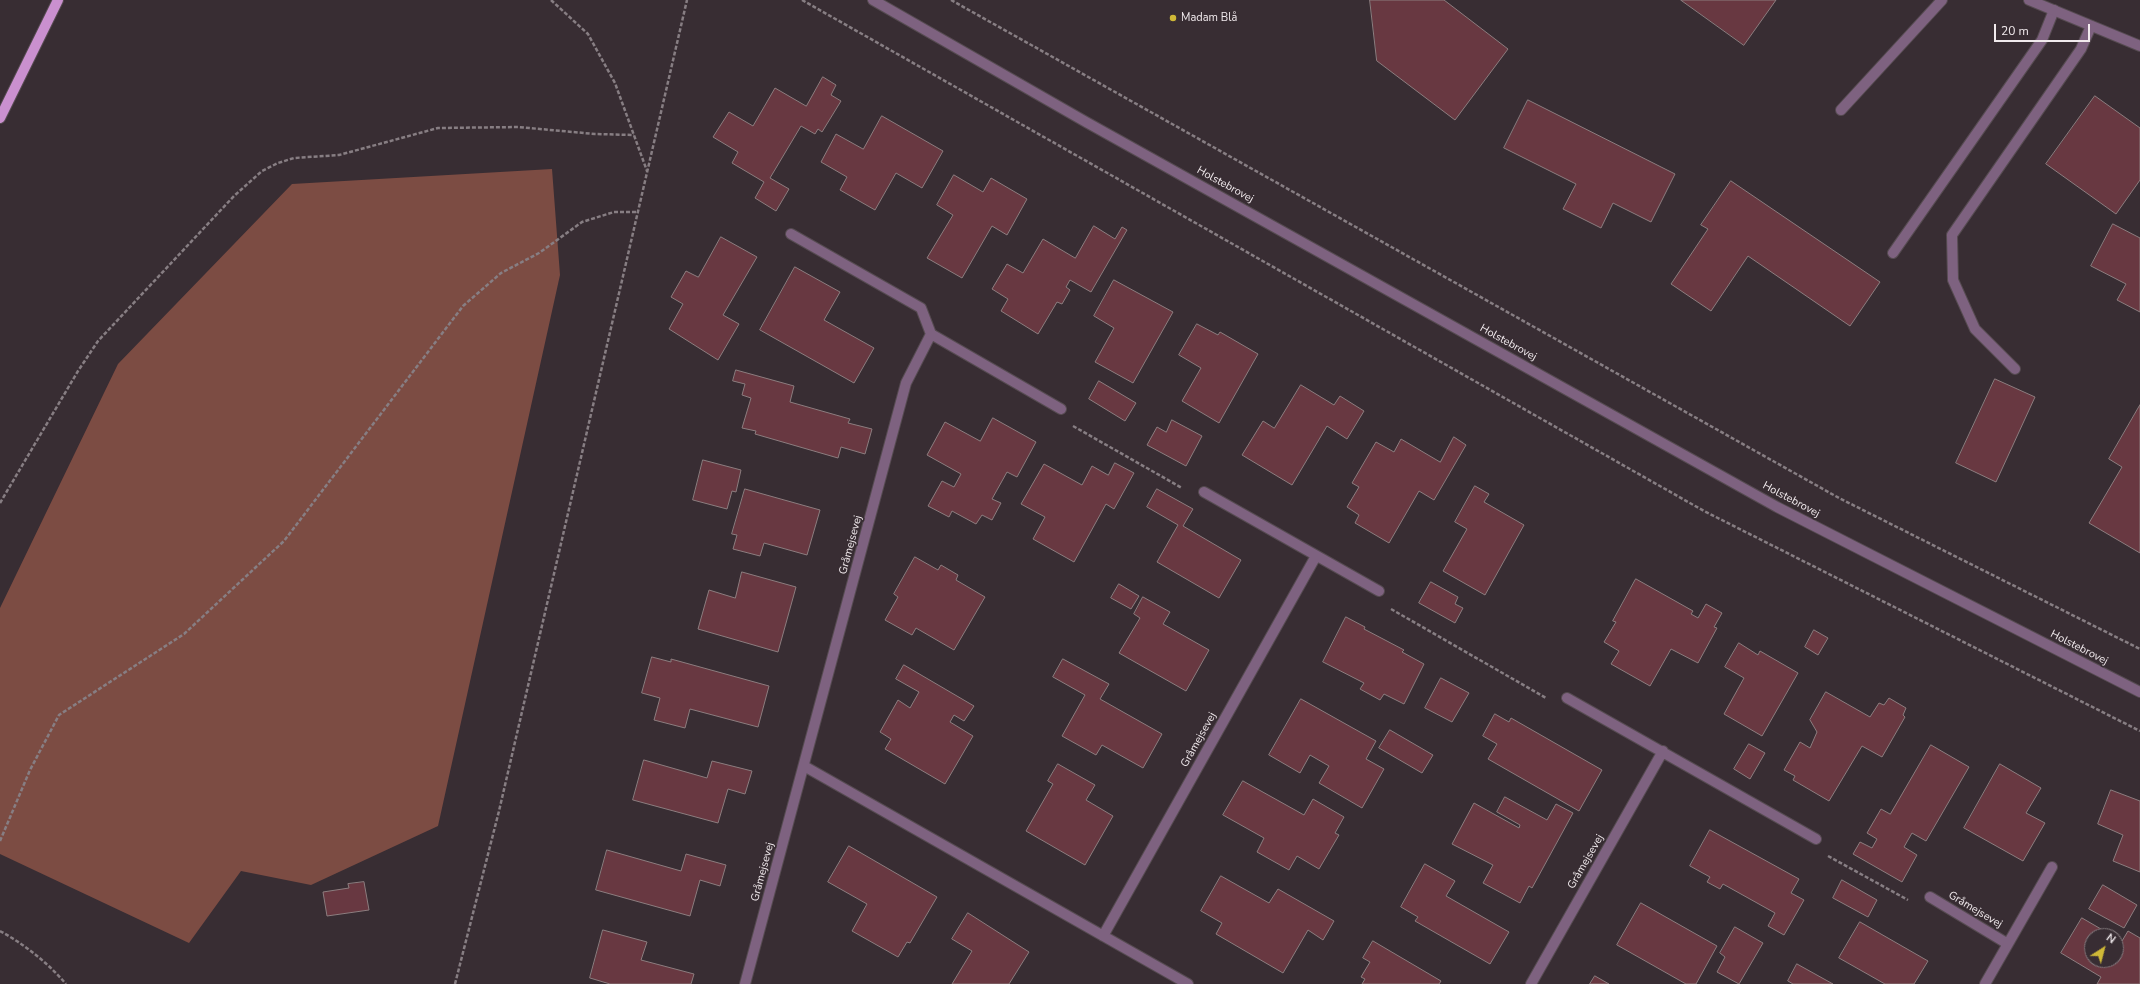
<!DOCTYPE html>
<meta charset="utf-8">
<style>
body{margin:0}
#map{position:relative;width:2140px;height:984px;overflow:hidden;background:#382d33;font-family:"Nunito Sans",sans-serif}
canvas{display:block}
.north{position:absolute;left:2084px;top:928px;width:40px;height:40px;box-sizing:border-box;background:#382d33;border:1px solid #82797d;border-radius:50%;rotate:36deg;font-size:11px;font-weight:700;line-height:16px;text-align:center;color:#f1eaed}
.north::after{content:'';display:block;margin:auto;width:14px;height:18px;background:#cfb837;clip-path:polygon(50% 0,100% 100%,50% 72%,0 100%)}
.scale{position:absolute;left:1994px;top:24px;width:96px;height:18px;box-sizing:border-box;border:2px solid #f1eaed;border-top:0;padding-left:5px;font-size:12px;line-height:14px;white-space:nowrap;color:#f1eaed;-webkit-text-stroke:3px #382d33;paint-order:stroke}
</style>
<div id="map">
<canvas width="2140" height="984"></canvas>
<div class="north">N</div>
<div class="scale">20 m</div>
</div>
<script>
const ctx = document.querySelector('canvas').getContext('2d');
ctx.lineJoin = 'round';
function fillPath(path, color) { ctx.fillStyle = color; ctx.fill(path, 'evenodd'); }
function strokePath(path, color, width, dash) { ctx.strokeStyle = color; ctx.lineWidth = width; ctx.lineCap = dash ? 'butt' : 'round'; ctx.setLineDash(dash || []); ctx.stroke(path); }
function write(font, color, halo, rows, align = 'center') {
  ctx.font = font + ' "Nunito Sans",sans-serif'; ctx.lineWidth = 3.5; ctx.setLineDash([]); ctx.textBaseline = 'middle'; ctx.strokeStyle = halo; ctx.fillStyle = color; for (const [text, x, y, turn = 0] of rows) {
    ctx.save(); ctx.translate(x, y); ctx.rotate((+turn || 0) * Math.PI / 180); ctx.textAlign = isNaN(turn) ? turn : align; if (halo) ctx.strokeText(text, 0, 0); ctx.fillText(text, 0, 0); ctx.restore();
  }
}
fillPath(new Path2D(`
 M552 169 560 275 438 826 311 885 241 871 189 943 0 854V608L118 364 292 184Z`), '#7c4c43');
const building = new Path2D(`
 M1370 0H1444L1508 49 1455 120 1377 61Z
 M1681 0H1776L1744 45Z
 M823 77 836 85 831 95 841 101 822 132 818 129 815 134 801 126 770 178 789 189 776 211 755 198 764 182 732 163 738 152 713 137 729 112 753 126 775 88 806 106Z
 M2095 96 2140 128V180L2116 214 2046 164Z
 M1528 100 1675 174 1651 222 1613 203 1601 228 1563 209 1576 184 1504 148Z
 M882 116 943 151 922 188 896 173 875 210 840 190 847 177 821 162 836 134 863 149Z
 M954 175 983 192 991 178 1027 199 1007 235 992 226 962 278 927 258 953 215 937 205Z
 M1731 181 1880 282 1850 326 1748 256 1711 311 1671 284 1708 229 1701 225Z
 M2113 224 2140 238V312L2117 300 2126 284 2091 266Z
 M1094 226 1115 239 1122 227 1127 230 1091 292 1070 280 1066 287 1070 290 1062 304 1057 302 1038 334 1001 311 1008 299 992 289 1007 264 1023 273 1043 239 1075 258Z
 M721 237 757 257 723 315 739 324 718 360 669 329 683 304 671 297 686 271 698 277Z
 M795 267 840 292 824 320 874 348 854 383 760 330Z
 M1114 280 1173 312 1133 383 1095 362 1114 328 1094 316Z
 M1197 324 1218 335 1220 332 1258 354 1219 423 1182 401 1201 368 1179 355Z
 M736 370 794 386 790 402 850 419 848 423 872 429 865 454 841 447 838 458 755 434 756 431 742 428 751 398 742 395 745 384 733 381Z
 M1995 379 2035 397 1996 482 1956 463Z
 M1099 381 1136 403 1125 421 1089 399Z
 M1301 385 1334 405 1340 396 1364 411 1347 439 1327 426 1292 485 1242 455 1263 421 1274 428Z
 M2140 405V553L2089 523 2122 467 2109 459Z
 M993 418 1036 442 1017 477 1007 472 992 499 1001 503 992 520 982 515 976 524 952 511 949 517 928 506 942 481 954 487 961 474 927 455 945 422 980 441Z
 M1172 420 1202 436 1186 466 1147 445 1157 427 1166 432Z
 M1454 437 1466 445 1434 500 1419 491 1389 543 1355 523 1359 515 1347 507 1359 487 1352 483 1376 442 1394 452 1401 439 1440 462Z
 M703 460 741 470 736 492 732 491 727 509 693 500Z
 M1115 463 1134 473 1114 509 1106 504 1074 562 1033 539 1045 517 1021 504 1044 464 1082 485 1092 466 1108 475Z
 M1475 486 1489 494 1484 502 1524 525 1485 595 1443 571 1467 529 1455 522Z
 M745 489 820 510 807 555 764 543 760 556 733 549 737 535 732 534Z
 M1157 489 1193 509 1183 526 1241 560 1219 598 1157 562 1178 525 1147 507Z
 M915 557 938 570 941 565 958 575 956 580 985 597 954 650 916 628 912 635 885 620 898 597 894 594Z
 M742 572 796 587 778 652 698 629 709 590 735 598Z
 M1636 579 1693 611 1691 614 1698 618 1706 604 1722 613 1714 627 1717 628 1698 663 1671 649 1650 686 1611 664 1619 651 1604 642 1616 622 1613 621Z
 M1431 582 1458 597 1455 604 1463 608 1455 623 1419 603Z
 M1119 584 1139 596 1131 609 1111 598Z
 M1143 597 1170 612 1163 624 1209 650 1186 691 1119 653 1140 618 1134 614Z
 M1346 617 1365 627 1364 629 1404 650 1402 652 1424 664 1404 704 1384 694 1380 700 1360 689 1364 683 1323 662Z
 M1814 630 1828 638 1818 655 1805 647Z
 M1739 643 1758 655 1760 651 1798 673 1762 736 1724 714 1744 678 1725 667Z
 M652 657 671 662V659L769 686 758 727 690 709 685 728 654 720 660 698 642 693Z
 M1063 659 1109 684 1100 699 1162 734 1143 768 1102 745 1096 755 1062 736 1085 695 1053 677Z
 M904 665 974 706 964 721 954 715 950 722 973 736 945 784 885 749 891 739 880 732 898 700 910 708 919 692 896 679Z
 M1441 678 1469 693 1452 722 1425 708Z
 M1826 692 1870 717 1879 703 1884 705 1889 698 1906 708 1903 715 1905 717 1882 757 1862 746 1829 801 1793 780 1795 776 1784 770 1800 742 1810 748 1817 732 1810 720Z
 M1301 699 1376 741 1366 759 1384 769 1362 808 1319 783 1329 766 1310 755 1300 773 1269 755Z
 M1495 714 1509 722 1511 718 1602 770 1579 811 1488 759 1497 744 1483 736Z
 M1390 730 1433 755 1422 773 1379 748Z
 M1749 744 1765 753 1750 779 1734 769Z
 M1931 745 1969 767 1926 841 1912 833 1904 847 1917 855 1902 882 1853 854 1860 842 1872 848 1877 839 1867 833 1881 809 1890 814Z
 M644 760 707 778 712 761 752 771 745 794 728 789 718 823 633 800Z
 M1058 764 1095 785 1086 800 1113 816 1085 865 1026 831 1053 784 1048 781Z
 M2000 764 2041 788 2026 813 2045 823 2023 861 1964 828Z
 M1243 781 1304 815 1313 799 1344 817 1335 833 1339 835 1319 869 1297 856 1289 870 1257 852 1264 838 1223 815Z
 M2111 790 2140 801V872L2113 861 2123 835 2098 824Z
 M1505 797 1547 820 1556 804 1573 813 1532 888 1529 886 1520 903 1483 883 1493 865 1452 844 1474 803 1519 828 1520 825 1497 812Z
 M1710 830 1799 879 1791 893 1804 900 1784 935 1768 926 1775 913 1723 884 1720 889 1707 882 1710 877 1690 866Z
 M849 846 937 897 910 943 907 942 898 957 852 931 867 904 828 882Z
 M607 850 681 871 686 854 726 865 720 886 700 880 690 916 596 890Z
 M1425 864 1455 881 1446 896 1509 932 1490 964 1415 921 1418 917 1401 907Z
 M1221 876 1269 903 1278 889 1334 921 1323 940 1308 930 1283 973 1216 934 1222 923 1201 911Z
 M1842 880 1877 900 1868 917 1833 898Z
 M364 882 369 910 327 916 323 892 349 888 348 884Z
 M2103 885 2137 905 2124 928 2089 909Z
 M1641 903 1717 946 1696 984H1686L1617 945Z
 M968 913 1029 952 1009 984H952L972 951 952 939Z
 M2082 918 2113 936H2092V960H2116V938L2122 941 2128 931 2140 938V984H2097L2101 977 2061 953Z
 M1860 922 1928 961 1914 984H1885L1839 958Z
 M1735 927 1763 943 1739 984 1717 972 1725 957 1720 953Z
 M603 930 647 942 641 960 694 974 691 984H610L590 978Z
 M1373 941 1441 981 1439 984H1362L1365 979 1361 977 1370 962 1363 958Z
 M1797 964 1833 984H1793L1788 981Z
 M1595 976 1609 984H1590Z`);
fillPath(building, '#683841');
strokePath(building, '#8c7d7f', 1);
const service = new Path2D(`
 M1841 110 1942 0
 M1893 253 2042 40 2054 10
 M2015 369 1975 329 1953 280 1952 235 2081 49 2091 26`);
const minor = new Path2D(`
 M2029 0 2140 46
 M931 334 1061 409
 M1204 492 1379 591
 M1567 698 1816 839
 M804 766 1188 984
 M1930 897 2008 944
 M1103 936 1316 556
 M745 984 906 383 931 334 921 308 791 234
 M1531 984 1663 751
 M1985 984 2052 867`);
const tertiary = new Path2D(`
 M873 0 1086 122 1777 507 2140 692`);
const primary = new Path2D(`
 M0 118 58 0`);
strokePath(service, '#564b51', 12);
strokePath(minor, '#564b51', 12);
strokePath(tertiary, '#564b51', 12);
strokePath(primary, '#564b51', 12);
strokePath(new Path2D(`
 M551 0 588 34 615 83 647 171
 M802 0 1704 511 2140 731
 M951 0 1839 498 2140 649
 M1073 426 1182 488
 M0 503 78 371 98 341 234 196 262 171 278 163 294 158 339 155 438 128 518 127 595 134 634 135
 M1391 609 1546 698
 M0 841 30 770 59 715 184 634 284 541 463 306 501 273 539 253 582 222 614 212H638
 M1828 856 1908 900
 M0 931C24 944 48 963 66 984
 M455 984 499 811 687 0`), '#877e83', 2.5, [4, 2]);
strokePath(service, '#7e6280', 10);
strokePath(minor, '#7e6280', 10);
strokePath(tertiary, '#7e6280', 10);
strokePath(primary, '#ca90cf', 10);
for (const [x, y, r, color] of [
 [1173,18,4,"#cfb837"]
]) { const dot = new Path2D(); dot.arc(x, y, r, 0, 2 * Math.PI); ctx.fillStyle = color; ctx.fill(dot); strokePath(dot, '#382d33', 1.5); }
write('11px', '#f1eaed', '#382d33', [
 ["Madam Blå",1181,18]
], 'left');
write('11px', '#f1eaed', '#382d33', [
 ["Holstebrovej",1225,185,29],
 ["Holstebrovej",1508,343,29],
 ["Holstebrovej",1791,500,28],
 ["Gråmejsevej",851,545,-75],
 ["Holstebrovej",2079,648,27],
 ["Gråmejsevej",1199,740,-61],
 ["Gråmejsevej",1586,862,-60],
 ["Gråmejsevej",763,872,-75],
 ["Gråmejsevej",1975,910,31]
]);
</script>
